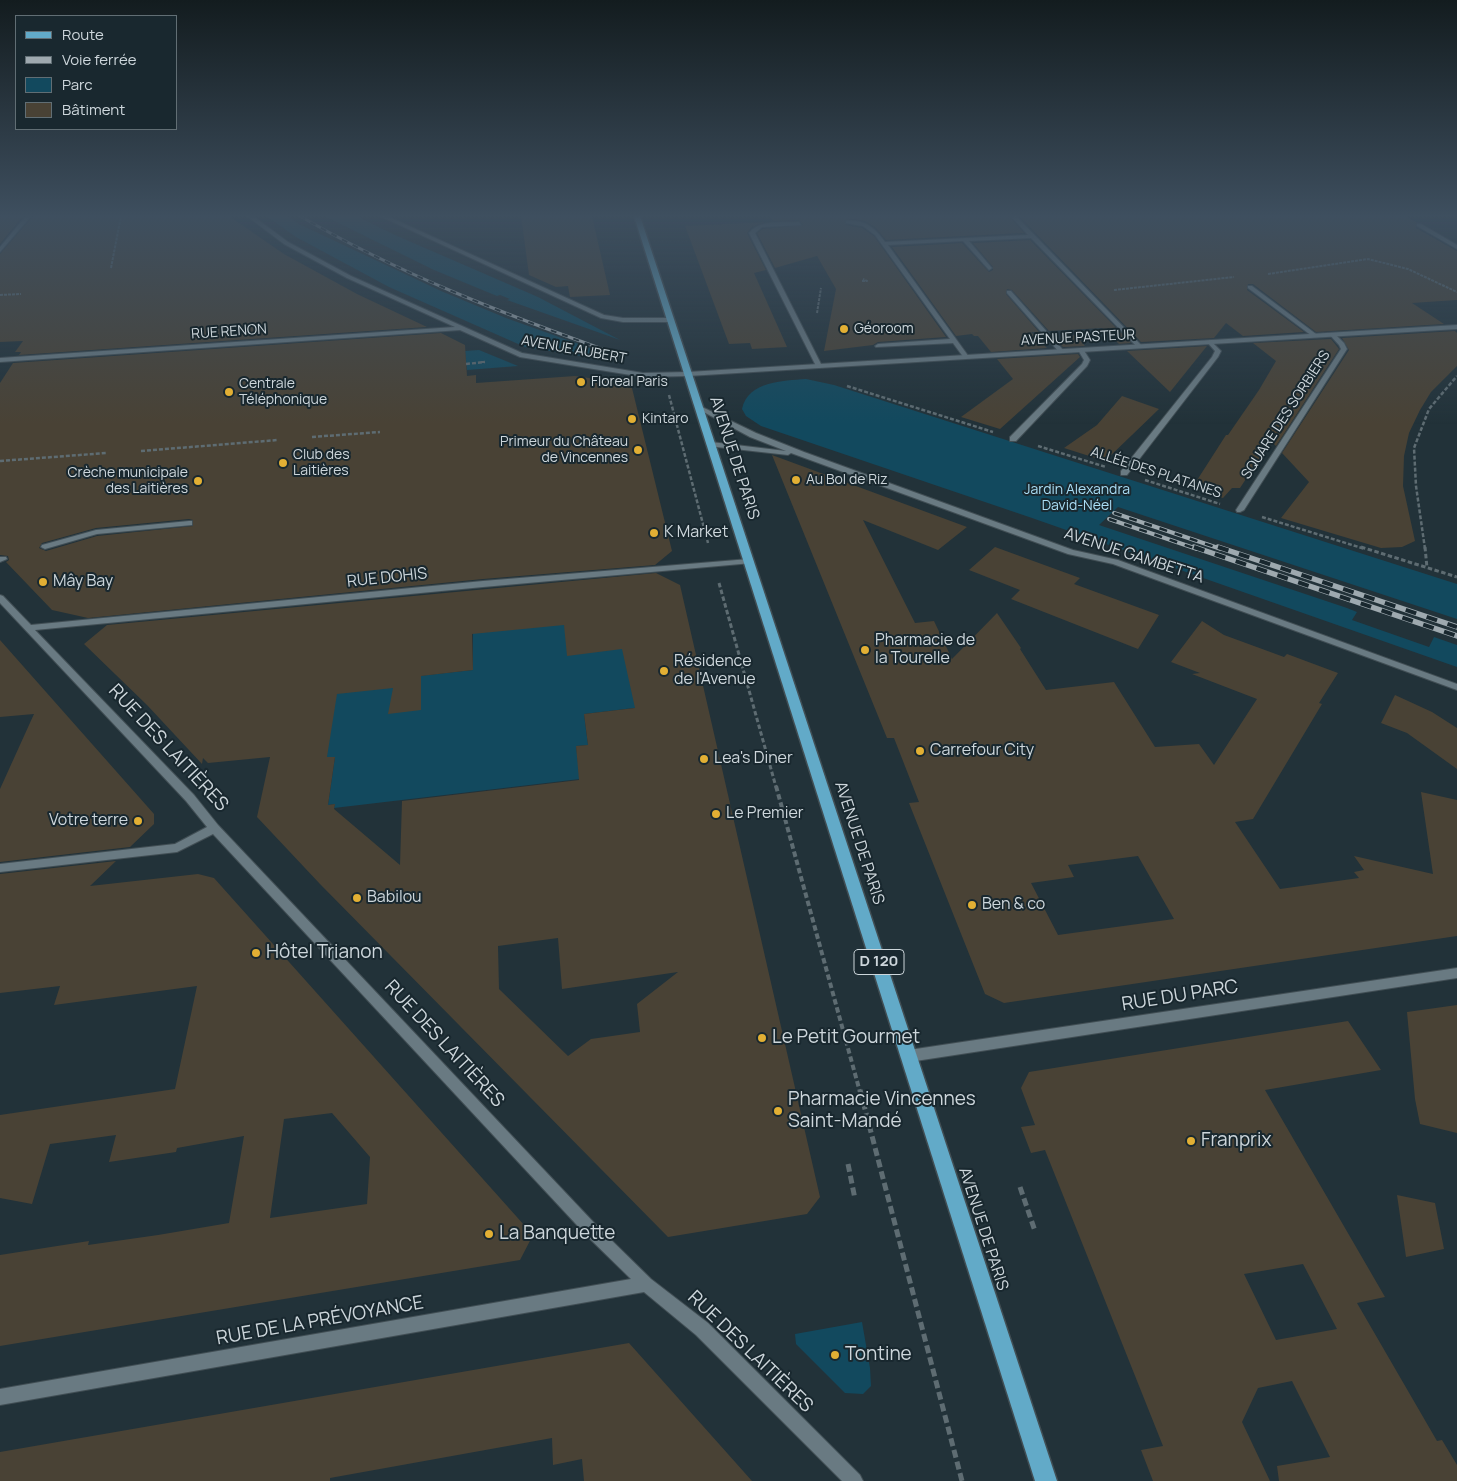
<!DOCTYPE html>
<meta charset="utf-8">
<style>
body{margin:0}
#map{position:relative;width:1457px;height:1481px;overflow:hidden;background:#223239;font-family:Manrope,sans-serif}
canvas{display:block}
.legend{position:absolute;left:15px;top:15px;width:162px;height:115px;box-sizing:border-box;background:#19282f;border:1px solid #616e74;margin:0;padding:6px 9px;list-style:none;font-size:15px;color:#cdd6db}
.legend li{display:flex;align-items:center;gap:10px;height:25px}
.legend b{width:25px;border:1px solid #616e74}
</style>
<div id="map">
<canvas width="1457" height="1481"></canvas>
<ul class="legend">
<li><b style="height:6px;background:#62aac8"></b>Route</li>
<li><b style="height:6px;background:#9ea9af"></b>Voie ferrée</li>
<li><b style="height:14px;background:#12495e"></b>Parc</li>
<li><b style="height:14px;background:#494235"></b>Bâtiment</li>
</ul>
</div>
<script>
const ctx = document.querySelector('canvas').getContext('2d');
ctx.lineJoin = 'round';
function fillPath(path, color) { ctx.fillStyle = color; ctx.fill(path, 'evenodd'); }
function strokePath(path, color, width, dash) { ctx.strokeStyle = color; ctx.lineWidth = width; ctx.lineCap = dash ? 'butt' : 'round'; ctx.setLineDash(dash || []); ctx.stroke(path); }
function write(font, color, halo, rows, align = 'center') {
  ctx.font = font + ' Manrope,sans-serif'; ctx.lineWidth = 4; ctx.setLineDash([]); ctx.textBaseline = 'middle'; ctx.strokeStyle = halo; ctx.fillStyle = color; for (const [text, x, y, turn = 0] of rows) {
    ctx.save(); ctx.translate(x, y); ctx.rotate((+turn || 0) * Math.PI / 180); ctx.textAlign = isNaN(turn) ? turn : align; if (halo) ctx.strokeText(text, 0, 0); ctx.fillText(text, 0, 0); ctx.restore();
  }
}
fillPath(new Path2D(`
 M266 216H288L299 224 441 291 506 318 615 357 606 360 525 347 389 287 296 237Z
 M324 216H357L395 235 538 297 620 340 507 300 510 299 500 295 497 296 434 270Z
 M479 350 518 366 467 370 465 351Z
 M806 379 834 385 1457 584V619L1118 507 1099 525 1347 608 1357 612 1352 620 1429 647 1434 637 1457 645V667L1032 518 761 426 746 416 742 409C748 381 783 381 806 379Z
 M566 622 631 648 642 707 584 714 588 745 576 746 580 779 334 808 335 804 328 805 335 757H327L282 691 473 670V631Z
 M862 1322 870 1368 871 1386 863 1394 845 1393 796 1344 795 1334Z`), '#12495e');
fillPath(new Path2D(`
 M0 216H23L0 244Z
 M33 216H229L284 254 357 294 427 327 19 355 21 352H15L23 341 0 342V254Z
 M521 216H592L610 295 570 297 568 286 556 287 529 275Z
 M770 216H1009L1024 233 886 240 875 227 865 221 853 219 845 220 846 225 862 228 874 236 946 337 878 342 873 345 824 351 836 289 817 256 775 268 757 233 763 229 803 225 799 220 773 221Z
 M1019 216H1405L1416 222V228L1457 251V300L1412 303 1444 324 1316 332 1253 284H1248L1247 290 1304 332 1243 336 1226 323 1214 338 1141 342Z
 M765 222 752 227 747 233 766 270 754 273 787 347 752 349 750 343 729 344 685 226Z
 M1030 240 1131 343 1119 344 1102 328 1049 331 1012 290 1007 289 1006 294 1039 332H1031L1047 348 991 352 978 336H974L972 334 956 336 892 247 962 243 989 272 993 270V267L973 243Z
 M1455 331 1457 333V366L1431 392 1420 410 1409 433 1404 456 1403 486 1415 541 1402 547 1381 548 1281 518 1309 482 1282 453 1349 350 1342 338Z
 M441 333 465 345 467 376 476 375V383L575 376 631 384 672 551 655 565 483 579 88 618 52 610 6 562 9 560 8 556 0 555V383L13 363ZM189 519 193 520V526L97 536 46 551 39 548 42 543 96 528Z
 M1075 334 1085 346 1063 347 1061 345Z
 M1331 339 1339 349 1276 446 1271 441 1240 488H1232L1223 498 1192 488 1226 435H1228L1259 390 1276 361 1253 343Z
 M1207 346 1170 392 1127 351Z
 M1078 354 1080 357 1000 429 961 417 1013 379 997 359Z
 M1122 396 1159 409 1105 461 1064 448 1097 425Z
 M772 455 967 527 938 550 863 520 915 623 934 621 952 659 997 613 1021 648 1020 649 1046 690 1114 682 1155 747 1199 744 1214 765 1257 699 1192 674 1200 673 1171 662 1202 621 1224 635 1284 657 1287 654 1338 673 1319 703 1322 704 1253 819 1235 822 1280 889 1359 878 1354 872 1364 870 1354 856 1433 874 1421 792 1457 800V936L1004 1003 985 994 909 803 919 802 894 738H887ZM1138 856 1174 919 1058 935 1031 883 1074 877 1068 865Z
 M995 547 1080 578 1074 584 1159 615 1138 649 1011 599 1020 590 969 570Z
 M656 573 680 585 820 1197 807 1214 668 1237 320 884 257 817 270 757 208 763 203 758 202 764 147 705 84 644 107 625ZM564 625 567 656 622 649 635 708 584 714 588 745 576 746 579 780 402 801 400 865 334 809 335 804 328 805 335 757H327L337 694 393 688 388 714 421 710V676L473 670 472 634ZM558 938 562 989 678 972 637 1004 640 1032 591 1039 568 1056 499 989 498 946Z
 M0 640 154 814V824L130 847 0 862V789L34 714 0 717Z
 M1395 695 1432 712 1457 728V769L1407 733 1381 723Z
 M116 861 90 886 198 874 214 878 533 1235 520 1260 0 1346V1255L89 1241 88 1245 158 1235 229 1223 244 1136 177 1148 176 1152 109 1162 116 1135 50 1144 32 1204 0 1198V1115L175 1089 197 986 54 1005 60 986 0 993V874ZM332 1113 370 1157 367 1204 270 1218 284 1119Z
 M1457 1005V1133L1420 1124 1415 1099 1407 1012Z
 M1348 1021 1381 1070 1265 1090 1385 1297 1357 1303 1437 1441 1442 1440 1457 1465V1481H1279L1277 1466 1330 1457 1292 1381 1258 1388 1242 1422 1270 1481H1153L1141 1450 1163 1446 1045 1150 1031 1153 1021 1127 1035 1125 1021 1088 1029 1072ZM1303 1264 1337 1329 1276 1340 1244 1274Z
 M1397 1195 1435 1203 1444 1249 1406 1257Z
 M629 1343 752 1481H584L582 1459 553 1465 552 1438 330 1478V1481H0V1452Z`), '#494235');
const service = new Path2D(`
 M1011 216H1016L1142 346V348H1138L1031 238 969 241 991 267 992 268 989 270 963 241 888 245 969 357 964 358 953 343 876 347 875 346 878 344 950 339 875 235 863 226 846 223V221C865 219 875 228 885 242L1028 235Z
 M799 222 801 225 762 227 755 233 822 366 819 368 816 366 749 233C759 219 784 223 799 222Z
 M1417 224H1421L1457 245V249L1417 226Z
 M1248 286H1252L1316 334V336H1312L1248 288Z
 M1007 291H1011L1063 350V352H1059L1007 293Z
 M1330 333H1334L1344 343 1347 349 1244 510 1240 512H1237L1236 510 1341 349 1339 345 1329 334Z
 M1210 340 1221 351 1218 357 1127 475H1121V471L1212 357 1215 351 1207 342Z
 M1081 348 1083 349 1090 360 1087 366 1016 441H1010V437L1082 364 1084 360 1078 350Z
 M189 521H192V525L97 534 45 549 41 547 42 545 96 530Z
 M0 557H6L7 559 0 562Z`);
const minor = new Path2D(`
 M26 216H31L0 252V247Z
 M247 216H253L288 242 351 276 522 353 643 373 688 372 1457 325V329L688 376 643 377 520 357 460 330 0 362V358L455 327 347 278 284 244Z
 M380 216H387L604 315 623 318H671L674 320 671 322H623L601 318Z
 M698 407H702L756 433 804 452 1073 550 1118 560 1457 684V690L1113 564 1068 554 791 453 788 455 708 446V442H711L786 451 750 437 698 409Z
 M749 559 753 561 752 563 483 587 35 630 194 795 218 825 598 1227 651 1279 708 1323 860 1475 863 1481H842L696 1335 644 1292 0 1405V1389L631 1279 588 1237 213 834 177 852 0 872V864L175 844 207 827 186 801 0 603V595L3 596 31 625 483 581Z
 M1457 968V978L909 1062 904 1060 902 1056 904 1052 909 1050Z`);
const primary = new Path2D(`
 M634 216H640L1057 1481H1035Z`);
strokePath(service, '#414e54', 2);
strokePath(minor, '#414e54', 2);
strokePath(primary, '#414e54', 3);
strokePath(new Path2D(`
 M111 268 121 216
 M1268 274 1368 259 1408 269 1457 292
 M862 281H867L863 279
 M1114 290 1234 277
 M0 295 21 294
 M817 313 821 288
 M481 362H485`), '#5e6c72', 2, [3, 1]);
strokePath(new Path2D(`
 M466 364 485 362
 M847 386 993 432
 M669 395 708 543
 M312 437 380 432
 M1038 446 1106 467
 M141 451 278 440
 M0 461 106 453
 M1145 480 1220 504
 M1262 517 1365 549
 M1425 549 1416 486 1414 448 1429 409 1457 376`), '#5e6c72', 2.5, [4, 2]);
strokePath(new Path2D(`
 M1361 547 1457 577
 M1425 547 1427 568
 M719 583 776 787`), '#5e6c72', 3, [4.5, 2.5]);
strokePath(new Path2D(`
 M776 786 860 1092`), '#5e6c72', 4, [5.5, 3]);
strokePath(new Path2D(`
 M860 1090 962 1481
 M848 1164 855 1199
 M1020 1187 1035 1231`), '#5e6c72', 5, [8, 4]);
fillPath(service, '#697a82');
fillPath(minor, '#697a82');
fillPath(primary, '#62aac8');
const railFar2 = new Path2D(`
 M300 216C401 275 509 316 619 355`);
const railFar1 = new Path2D(`
 M1114 513 1221 549
 M1109 519 1197 549`);
const rail = new Path2D(`
 M1194 547 1457 636
 M1218 547 1457 627`);
strokePath(railFar2, '#9ea9af', 3);
strokePath(railFar1, '#9ea9af', 4);
strokePath(rail, '#9ea9af', 5.5);
strokePath(railFar2, '#19282f', 2, [6]);
strokePath(railFar1, '#19282f', 2.5, [8]);
strokePath(rail, '#19282f', 4, [11]);
const sky = ctx.createLinearGradient(0, 0, 0, 424);
sky.addColorStop(0, '#131c1f');
sky.addColorStop(0.51, '#3e4f5f');
sky.addColorStop(1, '#3e4f5f00');
ctx.fillStyle = sky;
ctx.fillRect(0, 0, 1457, 424);
for (const [x, y, r, color] of [
 [844,329,5,"#e2af34"],
 [581,382,5,"#e2af34"],
 [229,392,5,"#e2af34"],
 [632,419,5,"#e2af34"],
 [638,450,5,"#e2af34"],
 [283,463,5,"#e2af34"],
 [796,480,5,"#e2af34"],
 [198,481,5,"#e2af34"],
 [654,533,5,"#e2af34"],
 [43,582,5,"#e2af34"],
 [865,650,5,"#e2af34"],
 [664,671,5,"#e2af34"],
 [920,751,5,"#e2af34"],
 [704,759,5,"#e2af34"],
 [716,814,5,"#e2af34"],
 [138,821,5,"#e2af34"],
 [357,898,5,"#e2af34"],
 [972,905,5,"#e2af34"],
 [256,953,5,"#e2af34"],
 [762,1038,5,"#e2af34"],
 [778,1111,5,"#e2af34"],
 [1191,1141,5,"#e2af34"],
 [489,1234,5,"#e2af34"],
 [835,1355,5,"#e2af34"]
]) { const dot = new Path2D(); dot.arc(x, y, r, 0, 2 * Math.PI); ctx.fillStyle = color; ctx.fill(dot); strokePath(dot, '#19282f', 2); }
write('14px', '#cdd6db', '#19282f', [
 ["Géoroom",854,329],
 ["Floreal Paris",591,382],
 ["Centrale",239,384],
 ["Téléphonique",239,400],
 ["Kintaro",642,419],
 ["Primeur du Château",628,442,"right"],
 ["de Vincennes",628,458,"right"],
 ["Club des",293,455],
 ["Laitières",293,471],
 ["Crèche municipale",188,473,"right"],
 ["des Laitières",188,489,"right"],
 ["Au Bol de Riz",806,480]
], 'left');
write('14px', '#cdd6db', '#19282f', [
 ["RUE RENON",229,332,-4],
 ["AVENUE PASTEUR",1078,338,-3],
 ["AVENUE AUBERT",574,350,10],
 ["SQUARE DES SORBIERS",1286,415,-57],
 ["ALLÉE DES PLATANES",1156,473,18]
]);
write('14px', '#aadef6', '#19282f', [
 ["Jardin Alexandra",1077,490],
 ["David-Néel",1077,506]
]);
for (const [x, y, w] of [
 [879,962,50]
]) { const box = new Path2D(); box.roundRect(x - w / 2, y - 12.5, w, 25, 4); ctx.fillStyle = '#19282f'; ctx.fill(box); strokePath(box, '#cdd6db', 1); }
write('bold 15px', '#cdd6db', null, [
 ["D 120",879,962]
]);
write('16px', '#cdd6db', '#19282f', [
 ["AVENUE DE PARIS",734,458,72],
 ["AVENUE GAMBETTA",1134,556,18],
 ["RUE DOHIS",387,578,-6],
 ["AVENUE DE PARIS",859,843,72],
 ["AVENUE DE PARIS",983,1229,72]
]);
write('16px', '#cdd6db', '#19282f', [
 ["K Market",664,533],
 ["Mây Bay",53,582],
 ["Pharmacie de",875,641],
 ["la Tourelle",875,659],
 ["Résidence",674,662],
 ["de l'Avenue",674,680],
 ["Carrefour City",930,751],
 ["Lea's Diner",714,759],
 ["Le Premier",726,814],
 ["Votre terre",128,821,"right"],
 ["Babilou",367,898],
 ["Ben & co",982,905]
], 'left');
write('19px', '#cdd6db', '#19282f', [
 ["RUE DES LAITIÈRES",168,748,47],
 ["RUE DU PARC",1180,996,-9],
 ["RUE DES LAITIÈRES",444,1044,47],
 ["RUE DE LA PRÉVOYANCE",320,1321,-10],
 ["RUE DES LAITIÈRES",750,1352,44]
]);
write('19px', '#cdd6db', '#19282f', [
 ["Hôtel Trianon",266,953],
 ["Le Petit Gourmet",772,1038],
 ["Pharmacie Vincennes",788,1100],
 ["Saint-Mandé",788,1122],
 ["Franprix",1201,1141],
 ["La Banquette",499,1234],
 ["Tontine",845,1355]
], 'left');
</script>
